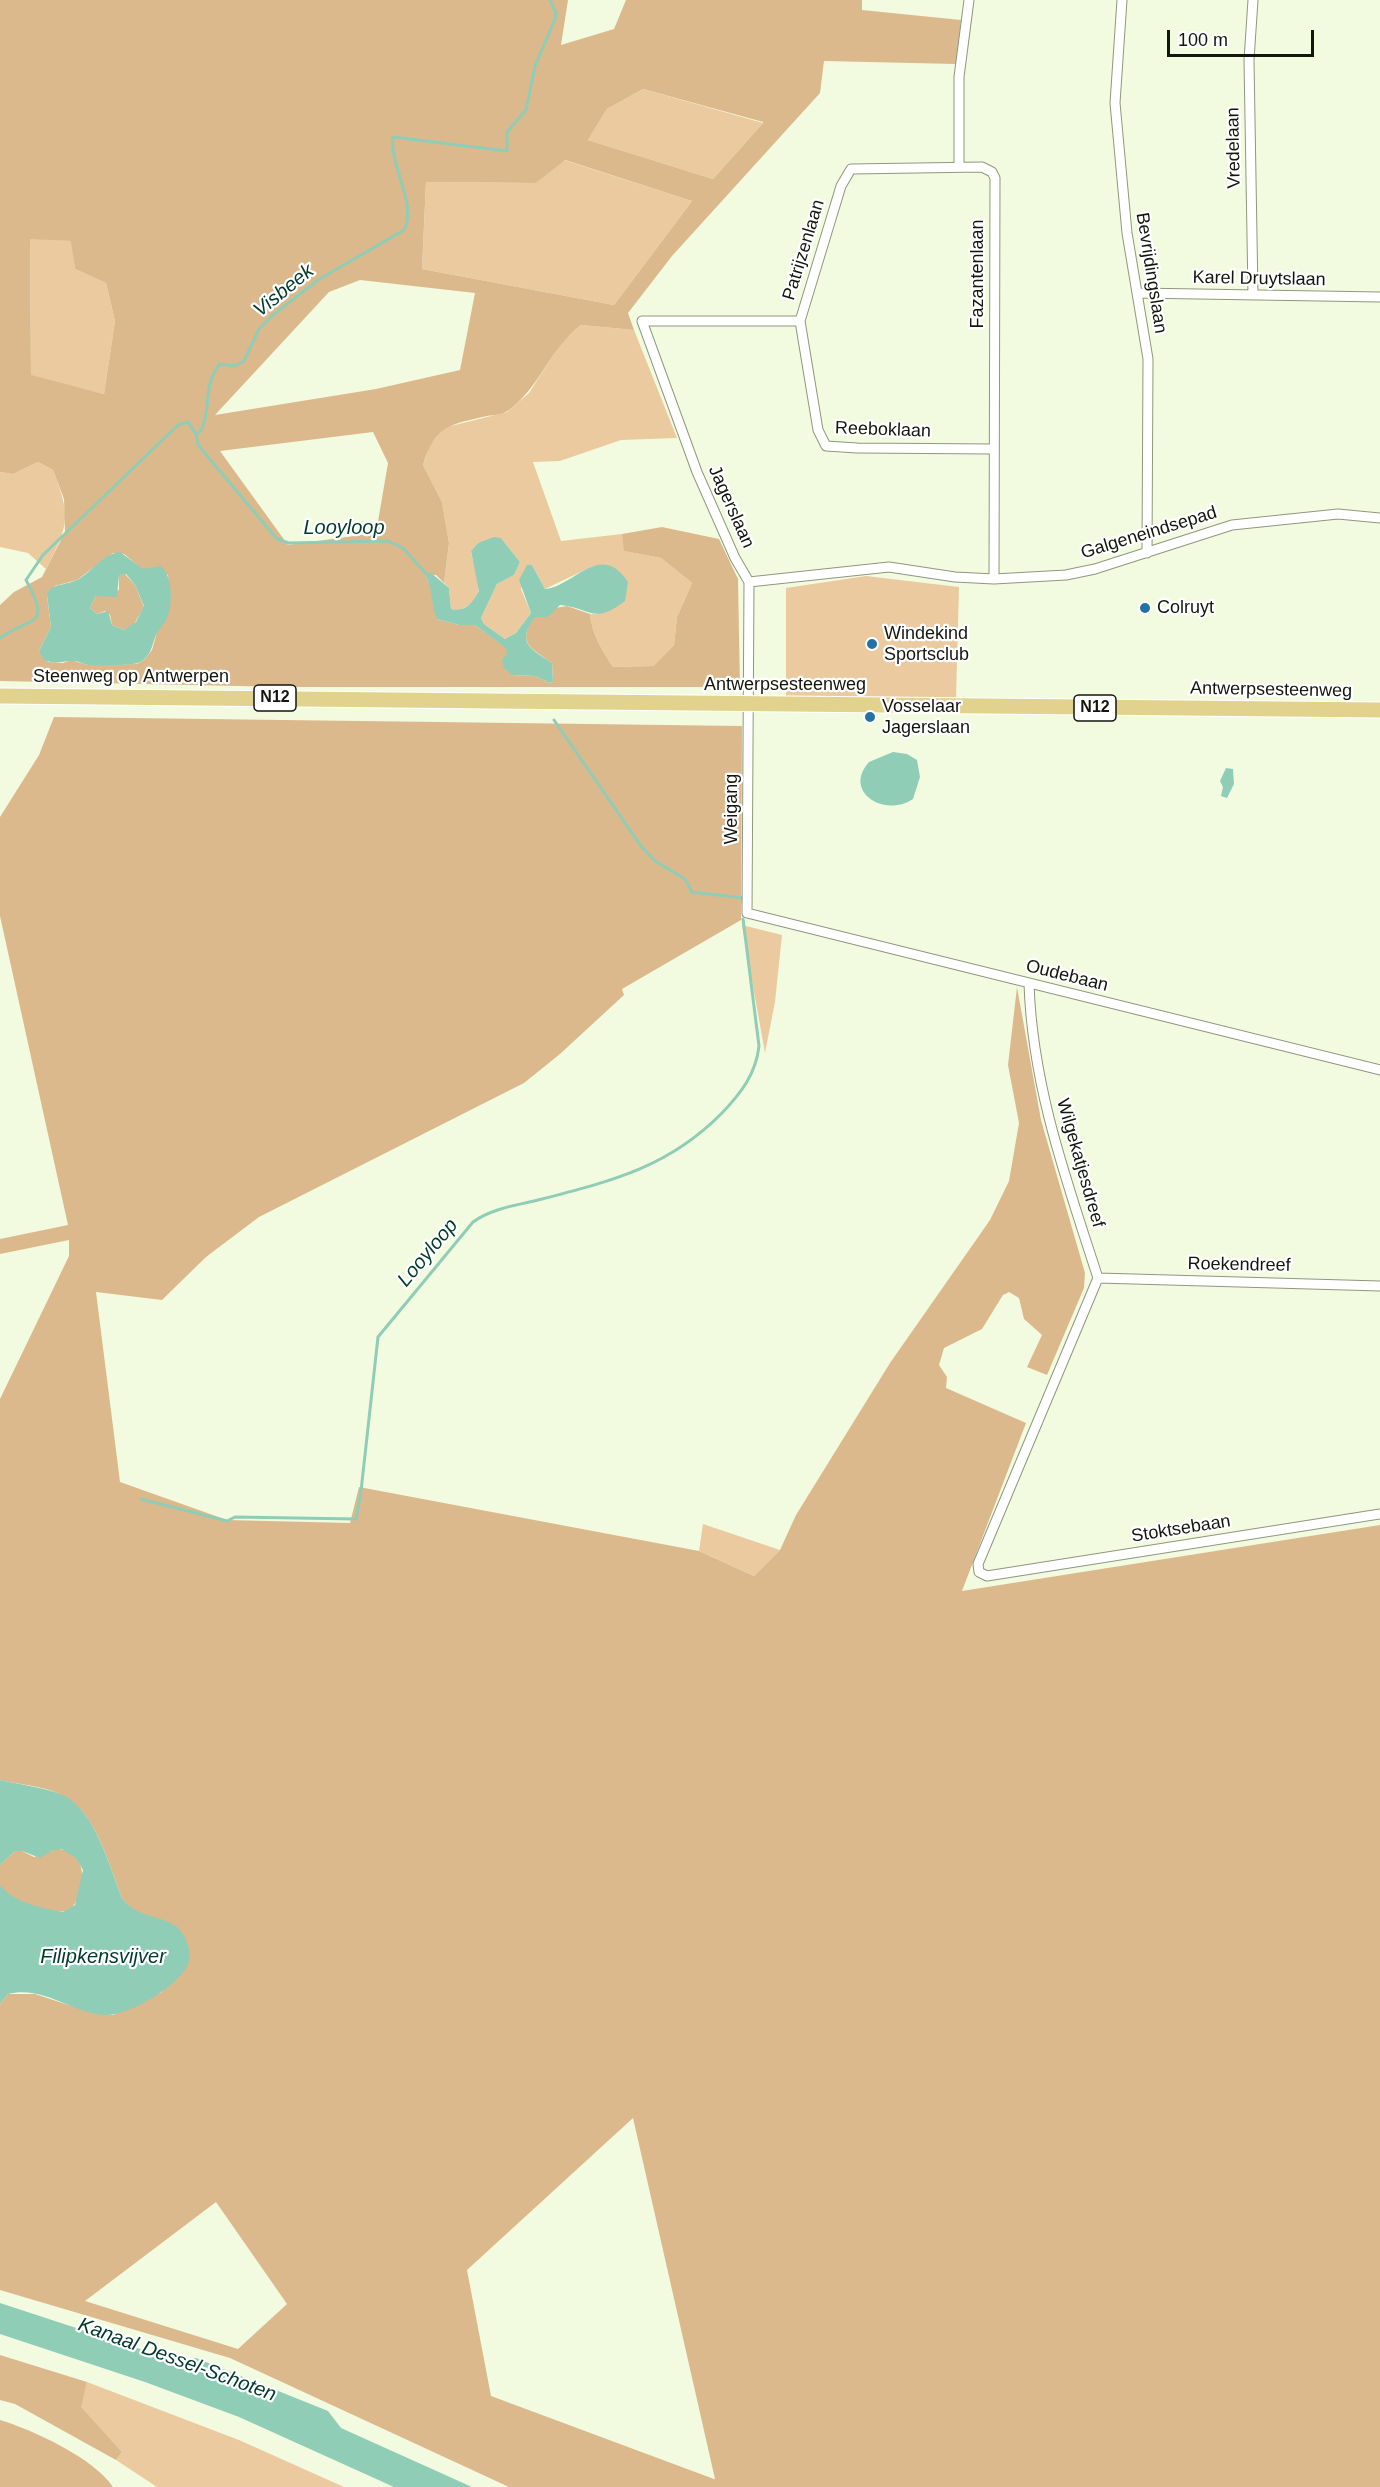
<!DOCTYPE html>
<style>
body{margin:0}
#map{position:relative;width:1380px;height:2487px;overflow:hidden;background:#f2fbdf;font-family:Helvetica,sans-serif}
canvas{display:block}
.scale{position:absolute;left:1167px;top:30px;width:147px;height:27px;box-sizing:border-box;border:3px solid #13160d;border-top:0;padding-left:8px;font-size:18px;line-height:21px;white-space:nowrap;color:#13160d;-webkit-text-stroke:4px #fff;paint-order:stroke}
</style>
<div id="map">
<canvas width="1380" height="2487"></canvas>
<div class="scale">100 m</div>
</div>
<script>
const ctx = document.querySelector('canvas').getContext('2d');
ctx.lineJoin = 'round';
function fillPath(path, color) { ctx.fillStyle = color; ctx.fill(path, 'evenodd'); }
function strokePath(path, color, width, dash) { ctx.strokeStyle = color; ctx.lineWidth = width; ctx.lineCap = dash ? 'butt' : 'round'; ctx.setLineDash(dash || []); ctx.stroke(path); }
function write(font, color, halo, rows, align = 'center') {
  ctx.font = font + ' Helvetica,sans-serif'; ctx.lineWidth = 4.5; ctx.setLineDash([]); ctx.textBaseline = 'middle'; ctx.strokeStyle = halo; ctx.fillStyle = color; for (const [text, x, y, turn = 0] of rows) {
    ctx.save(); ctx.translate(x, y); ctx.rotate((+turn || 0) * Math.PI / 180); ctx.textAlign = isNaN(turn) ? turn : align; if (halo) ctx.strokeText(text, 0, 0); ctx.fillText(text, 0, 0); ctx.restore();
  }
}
fillPath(new Path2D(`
 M643 89 763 123 713 179 588 140 607 109Z
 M564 160 692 201 614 305 422 269 426 182 536 183Z
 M30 238 72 241 75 269 106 283 115 321 104 394 31 376Z
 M581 325 634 330 677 438 621 440 560 461 533 462 561 541 622 534 625 551 661 558 692 583 677 617 674 645 655 666 613 667C602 650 592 635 590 614H598L606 565 591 567 545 589 532 565 521 589 531 613 516 633 505 639 484 624 481 618 497 584 514 575 520 562 501 538 478 543 471 551C473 569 489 593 469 605 462 609 458 611 451 609L449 588 444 583 449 543 442 502 423 465 430 444 443 428 507 412 529 393 562 341Z
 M38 462 53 470C71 517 69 525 46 569L28 553 0 547V472L13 474Z
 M866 576 959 587 956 700 786 699V588Z
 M742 925 782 935 775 1002 765 1053Z
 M703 1524 780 1550 754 1576 699 1551Z
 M87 2382 239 2440 344 2487H157L116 2460 122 2452 80 2407Z`), '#ebcaa0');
fillPath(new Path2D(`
 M0 0H568L561 45 614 29 626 0H862V10L961 20 956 64 824 61 820 93 672 256 628 313 634 330 581 325C549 349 541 386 509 410 504 414 495 415 487 416 449 425 435 425 423 465L442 502 449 543 444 583 436 575 426 576 432 590 437 619 459 625H475L507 648 512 675 535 676 550 683 553 682 552 663C530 647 516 643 535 616L548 617 555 608 567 606 590 614C592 635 602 650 613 667L654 666 674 645 677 617 692 583 661 558 624 551 622 534 662 527 719 539 738 579 740 687H286L0 681V605L14 592 42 577 65 532 64 499 53 470 38 462 13 474 0 472ZM643 89 763 122V123L713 179 588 140 607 109ZM565 160 692 201 614 305 422 269 426 182 536 183ZM30 239 71 241 75 269 106 283 115 321 104 394 31 375ZM360 280 475 293 460 370 376 389 215 415 329 292ZM373 432 388 463 376 533 288 545 220 451ZM113 553 124 554 142 569 168 575 170 604 157 632 152 650 145 659 137 664 88 665 71 660 63 663 48 662 39 651 51 627 47 596 55 586 77 580Z
 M124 573 135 585 144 607 133 626 124 630 112 625 110 615 105 611 97 614 90 608 96 596 119 590V575Z
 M54 717 742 726 741 920 622 989 624 995 560 1054 524 1083 259 1217 206 1257 162 1300 96 1292 120 1482 227 1520 350 1523 359 1487 699 1551 754 1576 780 1550 796 1515 890 1363 990 1220 1009 1181 1019 1123 1008 1065 1017 987 1041 1120 1085 1273 1084 1288 1047 1375 1027 1367 1042 1335 1024 1319 1019 1298 1009 1292 1003 1295 982 1329 944 1348 939 1365 947 1377 946 1388 1026 1423 962 1591 1380 1525V2487H509L230 2358 0 2290V2004L8 1994H35L93 2013 113 2015 162 1992 189 1951C175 1904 145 1931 122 1898 110 1868 97 1816 67 1798 48 1786 21 1785 0 1780V1399L69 1256V1240L0 1254V1239L68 1225 0 916V817L39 755ZM633 2118 715 2479H714L491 2396 467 2270ZM216 2202 287 2304 238 2349 85 2301Z
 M57 1849C90 1849 87 1894 69 1911 55 1915 4 1899 0 1885 0 1879 0 1871 0 1865L15 1851H22L34 1857Z
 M0 2355 87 2382 81 2407 122 2452 116 2460 15 2404 0 2400Z
 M0 2420C33 2430 94 2458 113 2487H0Z`), '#dcb98c');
fillPath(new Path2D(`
 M494 537 501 538 520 562 514 575 497 584 481 618 484 624 505 639 516 633 531 613 519 580 527 565H532L545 589C574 587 600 540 628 582L625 601C593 626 589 607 560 605L548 617H535C516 643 530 648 552 663L553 682 550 683 535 676 512 675 504 668 502 660 507 653 506 648 475 625H459L437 619C431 605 433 590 426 576L430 572 449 588 451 609C465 612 473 603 479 591L471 551 478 543Z
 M120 552 143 569 160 566C173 573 173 606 167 618 165 624 159 628 157 633 151 645 153 656 138 663 134 665 94 666 88 665 83 664 79 661 74 661 63 660 55 666 43 659L39 651 51 627 47 595 50 589C58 584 68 584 77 580 92 572 104 553 120 552ZM126 574 135 585 144 606 136 622 124 630 112 625 108 611 97 614 90 608 96 596 117 597 119 575Z
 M893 752 907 754 917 760 920 777 913 799C885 818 842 792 869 762Z
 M1226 768 1233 769 1234 784 1227 798 1221 796 1223 787 1220 781Z
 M0 1780C21 1785 43 1787 63 1795 95 1810 110 1868 122 1898 139 1922 171 1913 183 1934 188 1942 192 1955 188 1964 179 1986 129 2016 105 2015 73 2014 44 1985 8 1994L0 2004V1885C14 1903 43 1908 63 1912L75 1905 83 1870 76 1858 62 1849 51 1851 40 1858 22 1851H15L0 1865Z
 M0 2303 180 2362 196 2358 328 2411 341 2428 472 2487H394L239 2417 145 2382 0 2334Z`), '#8fcdb6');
strokePath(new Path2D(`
 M196 434 198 445 277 539 289 543 388 541 403 548 429 577
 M0 638C30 616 53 629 26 580L43 555 178 425 188 422 196 434 201 431C212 408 202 386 220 364L235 366 244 361 259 329 273 315 318 280 404 230C418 205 389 166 393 137L507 151V132L526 110 535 66 555 19 556 13 550 0
 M554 720 641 846 655 861 685 879 692 892 743 898V902
 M141 1499 227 1521 235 1517 356 1519 361 1491 378 1337 473 1222C492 1208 519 1205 542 1199 612 1181 669 1167 722 1113 741 1093 756 1074 759 1046L743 919`), '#8fcdb6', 3);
const minor = new Path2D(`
 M1122 0 1115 103 1127 233 1148 359 1147 553
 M959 167V77L969 0
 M1137 293 1380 297
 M1253 295 1249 60 1253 0
 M800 321 818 430 826 446 857 448 994 449
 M994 579 995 178 992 172 982 167 851 169 841 186 800 321H642L697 472 735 558 749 582 747 913 1380 1070
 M749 582 889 567 955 577 994 579 1066 575 1095 569 1232 525 1338 514 1380 518
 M1029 983C1032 1086 1067 1182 1098 1278
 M1098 1278 978 1564 979 1572 987 1576 1380 1514
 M1098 1278 1380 1286`);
const primary = new Path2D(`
 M0 696 1380 710`);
strokePath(minor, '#8f977e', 11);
strokePath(primary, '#fff', 17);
strokePath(minor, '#fff', 9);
strokePath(primary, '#e1d38e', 15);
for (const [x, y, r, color] of [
 [1145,608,6,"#2472a5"],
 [872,644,6,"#2472a5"],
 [870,717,6,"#2472a5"]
]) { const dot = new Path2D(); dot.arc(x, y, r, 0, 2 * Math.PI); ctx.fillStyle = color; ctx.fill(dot); strokePath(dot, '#fff', 2); }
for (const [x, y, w] of [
 [275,698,42],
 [1095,708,42]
]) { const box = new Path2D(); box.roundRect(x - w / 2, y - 13, w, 26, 4.5); ctx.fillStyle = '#fff'; ctx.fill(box); strokePath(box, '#13160d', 1.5); }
write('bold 16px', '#13160d', null, [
 ["N12",275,698],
 ["N12",1095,708]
]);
write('18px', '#13160d', '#fff', [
 ["Vredelaan",1234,148,-91],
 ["Patrijzenlaan",804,250,-73],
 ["Bevrijdingslaan",1151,273,81],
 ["Fazantenlaan",978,274,-90],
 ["Karel Druytslaan",1259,279,1],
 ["Reeboklaan",883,430,2],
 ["Jagerslaan",731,507,66],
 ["Galgeneindsepad",1149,533,-17],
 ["Steenweg op Antwerpen",131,677],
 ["Antwerpsesteenweg",785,685],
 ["Antwerpsesteenweg",1271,690,1],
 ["Weigang",732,809,-90],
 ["Oudebaan",1067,976,14],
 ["Wilgekatjesdreef",1080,1163,74],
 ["Roekendreef",1239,1265,1],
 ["Stoktsebaan",1181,1529,-9]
]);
write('18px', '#13160d', '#fff', [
 ["Colruyt",1157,608],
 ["Windekind",884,634],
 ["Sportsclub",884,655],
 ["Vosselaar",882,707],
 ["Jagerslaan",882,728]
], 'left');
write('italic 20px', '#013a2b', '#fff', [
 ["Visbeek",284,291,-39],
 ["Looyloop",344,528],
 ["Looyloop",428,1253,-50],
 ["Filipkensvijver",103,1957],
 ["Kanaal Dessel-Schoten",177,2360,20]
]);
</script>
